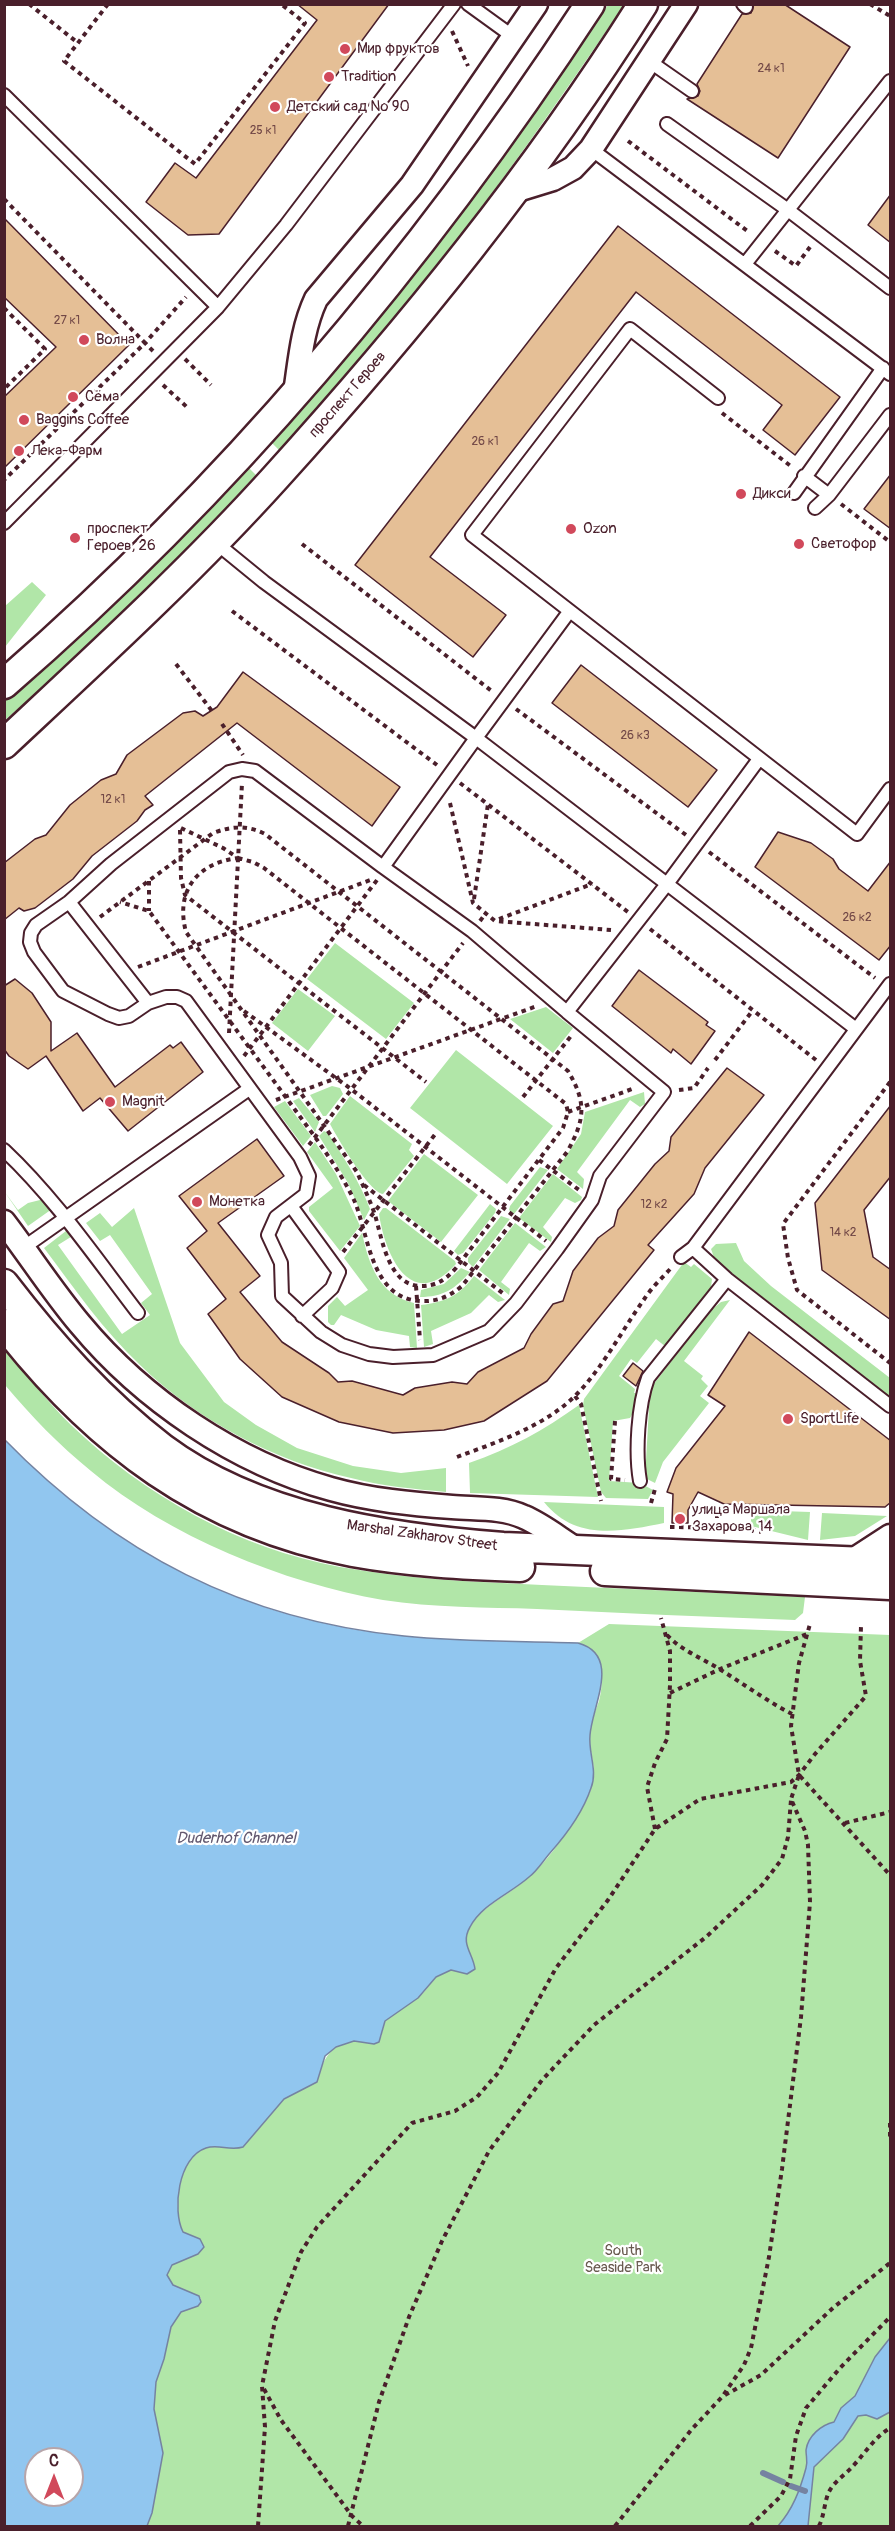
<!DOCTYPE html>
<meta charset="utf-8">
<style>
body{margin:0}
#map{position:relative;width:895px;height:2531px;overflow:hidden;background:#fff;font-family:Pangolin,sans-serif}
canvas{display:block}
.frame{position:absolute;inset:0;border:6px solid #4a1f2b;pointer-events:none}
.north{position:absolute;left:24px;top:2447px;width:60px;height:60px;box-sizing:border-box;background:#fff;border:2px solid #b7a5aa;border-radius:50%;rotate:0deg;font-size:16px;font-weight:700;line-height:24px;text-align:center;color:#4a1f2b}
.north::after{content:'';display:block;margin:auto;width:21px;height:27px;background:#d1495b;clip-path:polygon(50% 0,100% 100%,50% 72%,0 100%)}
</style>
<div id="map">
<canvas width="895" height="2531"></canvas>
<div class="frame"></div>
<div class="north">С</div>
</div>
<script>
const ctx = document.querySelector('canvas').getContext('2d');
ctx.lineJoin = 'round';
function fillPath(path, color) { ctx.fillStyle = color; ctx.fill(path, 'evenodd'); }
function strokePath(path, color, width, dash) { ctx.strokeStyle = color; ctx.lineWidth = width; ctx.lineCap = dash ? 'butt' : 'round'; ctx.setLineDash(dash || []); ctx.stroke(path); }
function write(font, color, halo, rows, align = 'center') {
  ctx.font = font + ' Pangolin,sans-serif'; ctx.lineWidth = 4.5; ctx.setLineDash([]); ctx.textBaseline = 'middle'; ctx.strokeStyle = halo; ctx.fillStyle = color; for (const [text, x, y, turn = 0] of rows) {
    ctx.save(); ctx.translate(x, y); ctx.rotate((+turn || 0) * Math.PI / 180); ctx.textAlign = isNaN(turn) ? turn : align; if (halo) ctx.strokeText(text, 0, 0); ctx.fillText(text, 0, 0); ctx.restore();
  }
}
fillPath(new Path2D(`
 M608 5H624C561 98 497 190 427 278 381 338 330 394 279 450L270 441C308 399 347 358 382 314 462 214 537 111 608 5Z
 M247 466 256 475C179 562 93 645 5 720L4 702 115 602Z
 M32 582 46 595 5 647V606Z
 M335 943 414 1003 386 1039 307 979Z
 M298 989 335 1016 308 1051 272 1023Z
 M546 1007 573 1028 553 1053 510 1019Z
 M456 1050 553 1126 507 1184 410 1108Z
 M332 1086 340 1088 343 1094 326 1116H323L310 1095Z
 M644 1092 645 1104 640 1107 630 1100 577 1172 584 1179 583 1189 557 1169 581 1134 585 1112Z
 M350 1096 412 1144 409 1150 414 1156 383 1194C369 1192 338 1139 330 1124Z
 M299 1098 319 1122 315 1132 293 1101Z
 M285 1101 311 1136 303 1146 274 1107Z
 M324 1131 328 1133C344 1158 360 1182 370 1209L364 1220 348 1183 319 1136Z
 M315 1142 336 1174 360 1226 340 1251 309 1211V1207L333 1188 307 1152Z
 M424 1154 478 1195 441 1242 388 1201Z
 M540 1167 548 1170 514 1214 509 1210 510 1206Z
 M553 1174 582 1197 581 1200 575 1203 565 1198 543 1227 552 1237 551 1242 519 1218Z
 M4 1191 18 1210 28 1203 48 1198 52 1209 28 1226Z
 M490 1204 496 1209 495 1213 463 1253 458 1255 454 1251Z
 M134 1208 180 1343 224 1402 256 1425 297 1448 353 1466 401 1473 446 1468V1492C414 1489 382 1486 351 1478 274 1461 197 1420 140 1365 103 1330 74 1288 44 1248L66 1231 70 1230 74 1235 58 1245 122 1334 150 1315 141 1303 152 1294 110 1235 100 1241 86 1223 100 1213 112 1227Z
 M383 1208H386L455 1261 456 1264C411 1314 385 1255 379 1214Z
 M501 1216 510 1219 473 1267 468 1262V1258Z
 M515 1223 546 1247 540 1251 529 1243 501 1282 510 1289 509 1295 479 1270Z
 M362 1233C369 1265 379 1295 414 1303L417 1348 410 1347 409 1336 376 1330 341 1315 334 1325H331L328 1322V1306L337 1297 345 1306 368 1290 344 1258Z
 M736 1243 744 1261 771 1286 890 1378V1397L715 1260 711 1249 716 1244Z
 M684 1262 691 1267 694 1264 712 1279 711 1287 666 1347 656 1339 637 1363 631 1359 619 1376 635 1389 634 1393H637L636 1408 630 1418 613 1421 609 1481 640 1483 653 1490 648 1499 606 1498 601 1492 583 1405 584 1399Z
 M461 1268 470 1272C455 1289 443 1297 420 1297L421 1290 444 1284Z
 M474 1276 505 1300 498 1302 489 1295 471 1313 431 1331 433 1344 424 1347 421 1305C445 1302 459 1296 474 1276Z
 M730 1300 684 1361 703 1376 701 1379 708 1386 700 1396 709 1403 663 1462 655 1483 645 1478 650 1390 653 1385 710 1311 721 1302Z
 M4 1346C25 1372 47 1402 71 1425 145 1496 238 1548 340 1567 407 1579 475 1582 542 1585 630 1589 717 1593 805 1597L803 1613 795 1620C709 1617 623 1613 537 1609 486 1607 433 1608 383 1600 284 1583 168 1536 91 1471 59 1445 31 1416 5 1385Z
 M579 1405 598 1497 470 1493 469 1463C510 1449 544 1430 579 1405Z
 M544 1502 664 1507V1523C620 1532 575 1541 544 1502Z
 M751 1510 810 1512 808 1540 751 1526Z
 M822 1513 887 1516 855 1536 820 1540Z
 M609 1624 890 1635V2526H147L152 2513 163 2453 154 2409 156 2382 164 2359 171 2327 181 2312 198 2306 201 2299 199 2296 172 2285 167 2275 172 2265 198 2254 200 2239 183 2232C172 2210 178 2156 206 2148 218 2144 230 2151 243 2147L284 2099 317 2082C322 2061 331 2042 355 2041 371 2040 364 2046 381 2037L385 2021 424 1992 436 1977 443 1972 457 1970 462 1972 474 1964 465 1942C471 1908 508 1898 530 1876 547 1861 561 1841 573 1822 585 1805 597 1785 593 1763 592 1754 589 1746 590 1736 590 1724 595 1712 599 1701 605 1680 602 1649 578 1643Z`), '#b1e6a8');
const water = new Path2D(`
 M4 1439C116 1554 244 1620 404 1636 462 1642 520 1641 578 1643 622 1655 592 1706 590 1735 588 1753 598 1770 591 1788 583 1812 566 1835 550 1853 543 1861 537 1871 529 1877 510 1894 482 1904 470 1927 460 1944 473 1953 475 1969L467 1974 451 1970 436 1977 418 1998 385 2021 379 2042 374 2044 354 2041 336 2047 325 2056 317 2082 284 2099 243 2147C230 2151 218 2144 206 2148 178 2157 172 2210 183 2232L200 2239 204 2247 198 2254 172 2265 167 2275 173 2285 199 2296 201 2302 198 2306 181 2312 171 2327 164 2359 156 2382 154 2409 163 2453 152 2513 147 2526H5ZM36 2459H72V2495H36Z
 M890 2338V2412L877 2419 866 2415 858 2416 843 2439 814 2467 808 2526H778C793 2509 800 2490 806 2468 808 2461 806 2457 806 2450 808 2436 821 2425 834 2422L841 2408 855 2396 875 2357Z`);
fillPath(water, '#91c6ef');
strokePath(water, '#7583a1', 1.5);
strokePath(new Path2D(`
 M763 2473 783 2482
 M791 2486 805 2491`), '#7583a1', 6);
const building = new Path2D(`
 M297 4H389L219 234 188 235 146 202 175 163 196 178 317 20Z
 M754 4H784L850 47 778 158 687 99 698 96 700 91 697 84 742 14 751 13Z
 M891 194V243L868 225Z
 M4 218 129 345 4 468V397L56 347 4 297Z
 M618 226 840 397 795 455 763 430 782 405 636 292 430 557 506 615 473 657 355 565Z
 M891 474V529L864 509Z
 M581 665 717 770 688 807 552 703Z
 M243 672 400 787 372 826 237 723 145 796 153 805 145 810 137 821 92 856 73 879 35 908 24 911 19 908 4 920V863L35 839 46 835 70 805 101 780 116 774 127 755 183 713 195 711 203 716 217 707Z
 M778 832 811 843 833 859 839 869 868 891 891 861V945L879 960 755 867Z
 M639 970 708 1022 706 1025 715 1031 691 1064 673 1049 671 1053 612 1006Z
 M15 979 32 993 51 1022V1051L77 1033 115 1087 170 1045 173 1048 181 1042 203 1072 128 1131 100 1098 83 1111 46 1056 28 1069 9 1056 4 1049V986Z
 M727 1068 764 1095 705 1168 694 1194 648 1245 654 1250 547 1381 484 1421 444 1430 393 1433 339 1422 282 1397 240 1359 208 1314 226 1299 187 1248 207 1231 179 1196 257 1139 284 1176 218 1223 260 1276 240 1292 282 1342 329 1373 338 1382 352 1381 403 1395 415 1388 452 1382 467 1384 478 1372 524 1348 531 1334 553 1304 563 1301 573 1271 598 1238 614 1226 618 1210 655 1164 669 1151 671 1137Z
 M891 1105V1176L864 1210 873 1257 891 1270V1320L822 1270 815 1203Z
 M749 1332 891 1441V1502L885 1507 724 1504 698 1492 688 1510V1523H672L673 1494 667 1492 676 1468 725 1406 708 1395Z
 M633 1363 643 1371 636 1386 623 1376Z`);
fillPath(building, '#e5bf96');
strokePath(building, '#4a1f2b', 1.5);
const service = new Path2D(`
 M468 4 515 38
 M743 4 746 7
 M649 61 692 91
 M4 95 218 307
 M667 124 788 210 890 288
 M591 149 890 374
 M745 264 890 81
 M718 398 630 329 472 535 857 834 890 789
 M804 476 829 495
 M794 493 883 368
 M815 508 829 495 890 415
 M4 523 218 307 286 225 454 4
 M215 542 264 582 476 738 383 867 255 771 242 769 229 772 111 864 69 902 36 925 31 933 30 942 34 952 63 991 108 1014 119 1018 129 1016 148 1003 166 997H177L186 1001 300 1157 309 1176 306 1194 276 1217 268 1235 281 1263 282 1296 321 1332 342 1345 369 1354 393 1357 433 1355 489 1331 516 1303 557 1249 592 1200 600 1176 664 1092 567 1012 667 884 856 1029
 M569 612 476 738 667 884 759 759
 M383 867 472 931 567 1012
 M69 902 148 1003
 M4 1150C55 1198 95 1257 138 1313
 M291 1206 339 1272 332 1288 302 1316
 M23 1248 249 1089
 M693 1248 727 1279 890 1406
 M681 1257 693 1248 890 984
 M640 1481C635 1452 638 1405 648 1378L727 1279`);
const minor = new Path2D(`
 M514 191 553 179 573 168 591 149 686 4
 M295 393C300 360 302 329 316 299L412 185 536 4
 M4 1222C30 1256 53 1292 80 1324 143 1400 236 1463 331 1489 370 1500 412 1504 452 1507 476 1509 502 1507 524 1517 543 1525 561 1540 578 1550
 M850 1562 890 1536`);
const tertiary = new Path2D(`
 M4 684C231 487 426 255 590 4
 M4 744C96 658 190 572 275 478 409 330 536 174 643 4
 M4 1284C51 1345 101 1401 162 1448 257 1519 389 1538 503 1547L890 1563
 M4 1324C96 1442 204 1524 353 1552 408 1562 465 1565 520 1567
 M605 1571 890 1585`);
strokePath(service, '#4a1f2b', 16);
strokePath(minor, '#4a1f2b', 27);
strokePath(tertiary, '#4a1f2b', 33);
strokePath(new Path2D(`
 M29 4 78 43
 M108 4 64 61 195 164 305 23 281 4
 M870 4 890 16
 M452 31 468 66
 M628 141 750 233
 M4 199 145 343 4 480
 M775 251 796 266 810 247
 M4 308 45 349 4 389
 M153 351 145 343 186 297
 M185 359 211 385
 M163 385 189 409
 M722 413 792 467
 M841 504 890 542
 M302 544 493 692
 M232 611 437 765
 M176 664 212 711
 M516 709 686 835
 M222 724 243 755
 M460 783 628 912
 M450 803 473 903 495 921 611 930
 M181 828 223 848 238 858
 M180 830 181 878 185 895 426 1082
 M709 852 875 978
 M238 858 253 862 264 868 566 1104 568 1112 563 1128 456 1268C445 1280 437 1286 420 1286 388 1285 382 1238 375 1215 370 1200 363 1186 357 1172L186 932C175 891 197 863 238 858Z
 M149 881V911
 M474 899 488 804
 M100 917 213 833C232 826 247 825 265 834L568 1071C587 1103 585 1120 567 1152L462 1286C449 1297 436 1302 420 1301 370 1298 369 1234 354 1200 343 1177 329 1157 315 1137L149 911 120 902
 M499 919 592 884
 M480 921 486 913
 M650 929 816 1060
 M138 967 373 879
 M244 1011 351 1089 546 1241
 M229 1033 242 783
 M244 1056 377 880
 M715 1060 753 1010
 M890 1082 783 1224 788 1258 797 1290 890 1363
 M679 1090 694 1088 708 1068
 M523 1097 571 1036
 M276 1100 537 1006
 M568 1112 635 1088
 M309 1145 463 943
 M539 1160 579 1190
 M364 1185 505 1295
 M343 1252 437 1132
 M416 1286 420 1340
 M575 1396 581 1404 601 1501
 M615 1421 611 1479 625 1480
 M457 1457C497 1442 543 1427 575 1396 603 1368 622 1330 645 1298 652 1287 663 1277 672 1267
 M651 1503 655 1489
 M670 1527 748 1528 761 1532
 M717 1527V1506
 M667 1635C682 1651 702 1658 721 1670 745 1685 767 1701 792 1714
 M670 1693 720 1669 807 1634
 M800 1776 890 1875
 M845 1823 890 1812
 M655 1829 647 1787 655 1763 667 1739 670 1685V1651L661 1618
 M890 2123V2140
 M264 2389 281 2420 352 2516 363 2526
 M725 2395 761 2375 834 2307 890 2263
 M258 2526 265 2427 262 2386 275 2321 301 2252 317 2227 412 2123 455 2111 477 2097 498 2073 556 1968 608 1900 655 1829 700 1799 791 1782 799 1775 815 1754 866 1696 860 1661 861 1626
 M348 2526 379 2402 409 2317 442 2241 489 2151 542 2080 594 2025 706 1937 762 1885 782 1859 788 1837 791 1800
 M615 2526 692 2429 722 2397 744 2365 751 2348 769 2257 782 2169 801 2017 810 1902 808 1845 805 1831 791 1799 799 1775 791 1726 799 1663 810 1624
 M750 2526 781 2496 790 2479 796 2436 806 2408 840 2368 890 2317
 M819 2526C824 2516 824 2505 828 2494 833 2482 845 2475 853 2466 866 2452 874 2438 890 2428`), '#4a1f2b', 4, [4.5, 4.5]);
strokePath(service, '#fff', 12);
strokePath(minor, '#fff', 22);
strokePath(tertiary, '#fff', 28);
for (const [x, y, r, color] of [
 [345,49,6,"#d1495b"],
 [329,77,6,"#d1495b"],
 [275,107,6,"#d1495b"],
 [84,340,6,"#d1495b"],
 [73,397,6,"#d1495b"],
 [24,420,6,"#d1495b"],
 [19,451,6,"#d1495b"],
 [741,494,6,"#d1495b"],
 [571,529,6,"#d1495b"],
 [75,538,6,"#d1495b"],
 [799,544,6,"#d1495b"],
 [110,1102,6,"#d1495b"],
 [197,1202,6,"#d1495b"],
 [788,1419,6,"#d1495b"],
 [680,1519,6,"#d1495b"]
]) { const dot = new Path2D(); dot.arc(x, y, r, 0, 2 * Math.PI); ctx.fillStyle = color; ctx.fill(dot); strokePath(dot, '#fff', 2); }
write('12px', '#714746', null, [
 ["24 к1",771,69],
 ["25 к1",263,131],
 ["27 к1",67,321],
 ["26 к1",485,442],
 ["26 к3",635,736],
 ["12 к1",113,800],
 ["26 к2",857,918],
 ["12 к2",654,1205],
 ["14 к2",843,1233]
]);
write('15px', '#4a1f2b', '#fff', [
 ["Мир фруктов",357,49],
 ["Tradition",341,77],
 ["Детский сад № 90",287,107],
 ["Волна",96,340],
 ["Сёма",85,397],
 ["Baggins Coffee",36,420],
 ["Лека-Фарм",31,451],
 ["Дикси",753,494],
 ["проспект",87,529],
 ["Героев, 26",87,546],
 ["Ozon",583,529],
 ["Светофор",811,544],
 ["Magnit",122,1102],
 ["Монетка",209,1202],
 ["SportLife",800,1419],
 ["улица Маршала",692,1510],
 ["Захарова, 14",692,1527]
], 'left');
write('15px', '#4a1f2b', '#fff', [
 ["проспект Героев",348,395,-49],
 ["Marshal Zakharov Street",422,1536,8]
]);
write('15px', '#695b50', '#fff', [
 ["South",623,2251],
 ["Seaside Park",623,2268]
]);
write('italic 16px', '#635970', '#fff', [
 ["Duderhof Channel",236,1839]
]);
</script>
